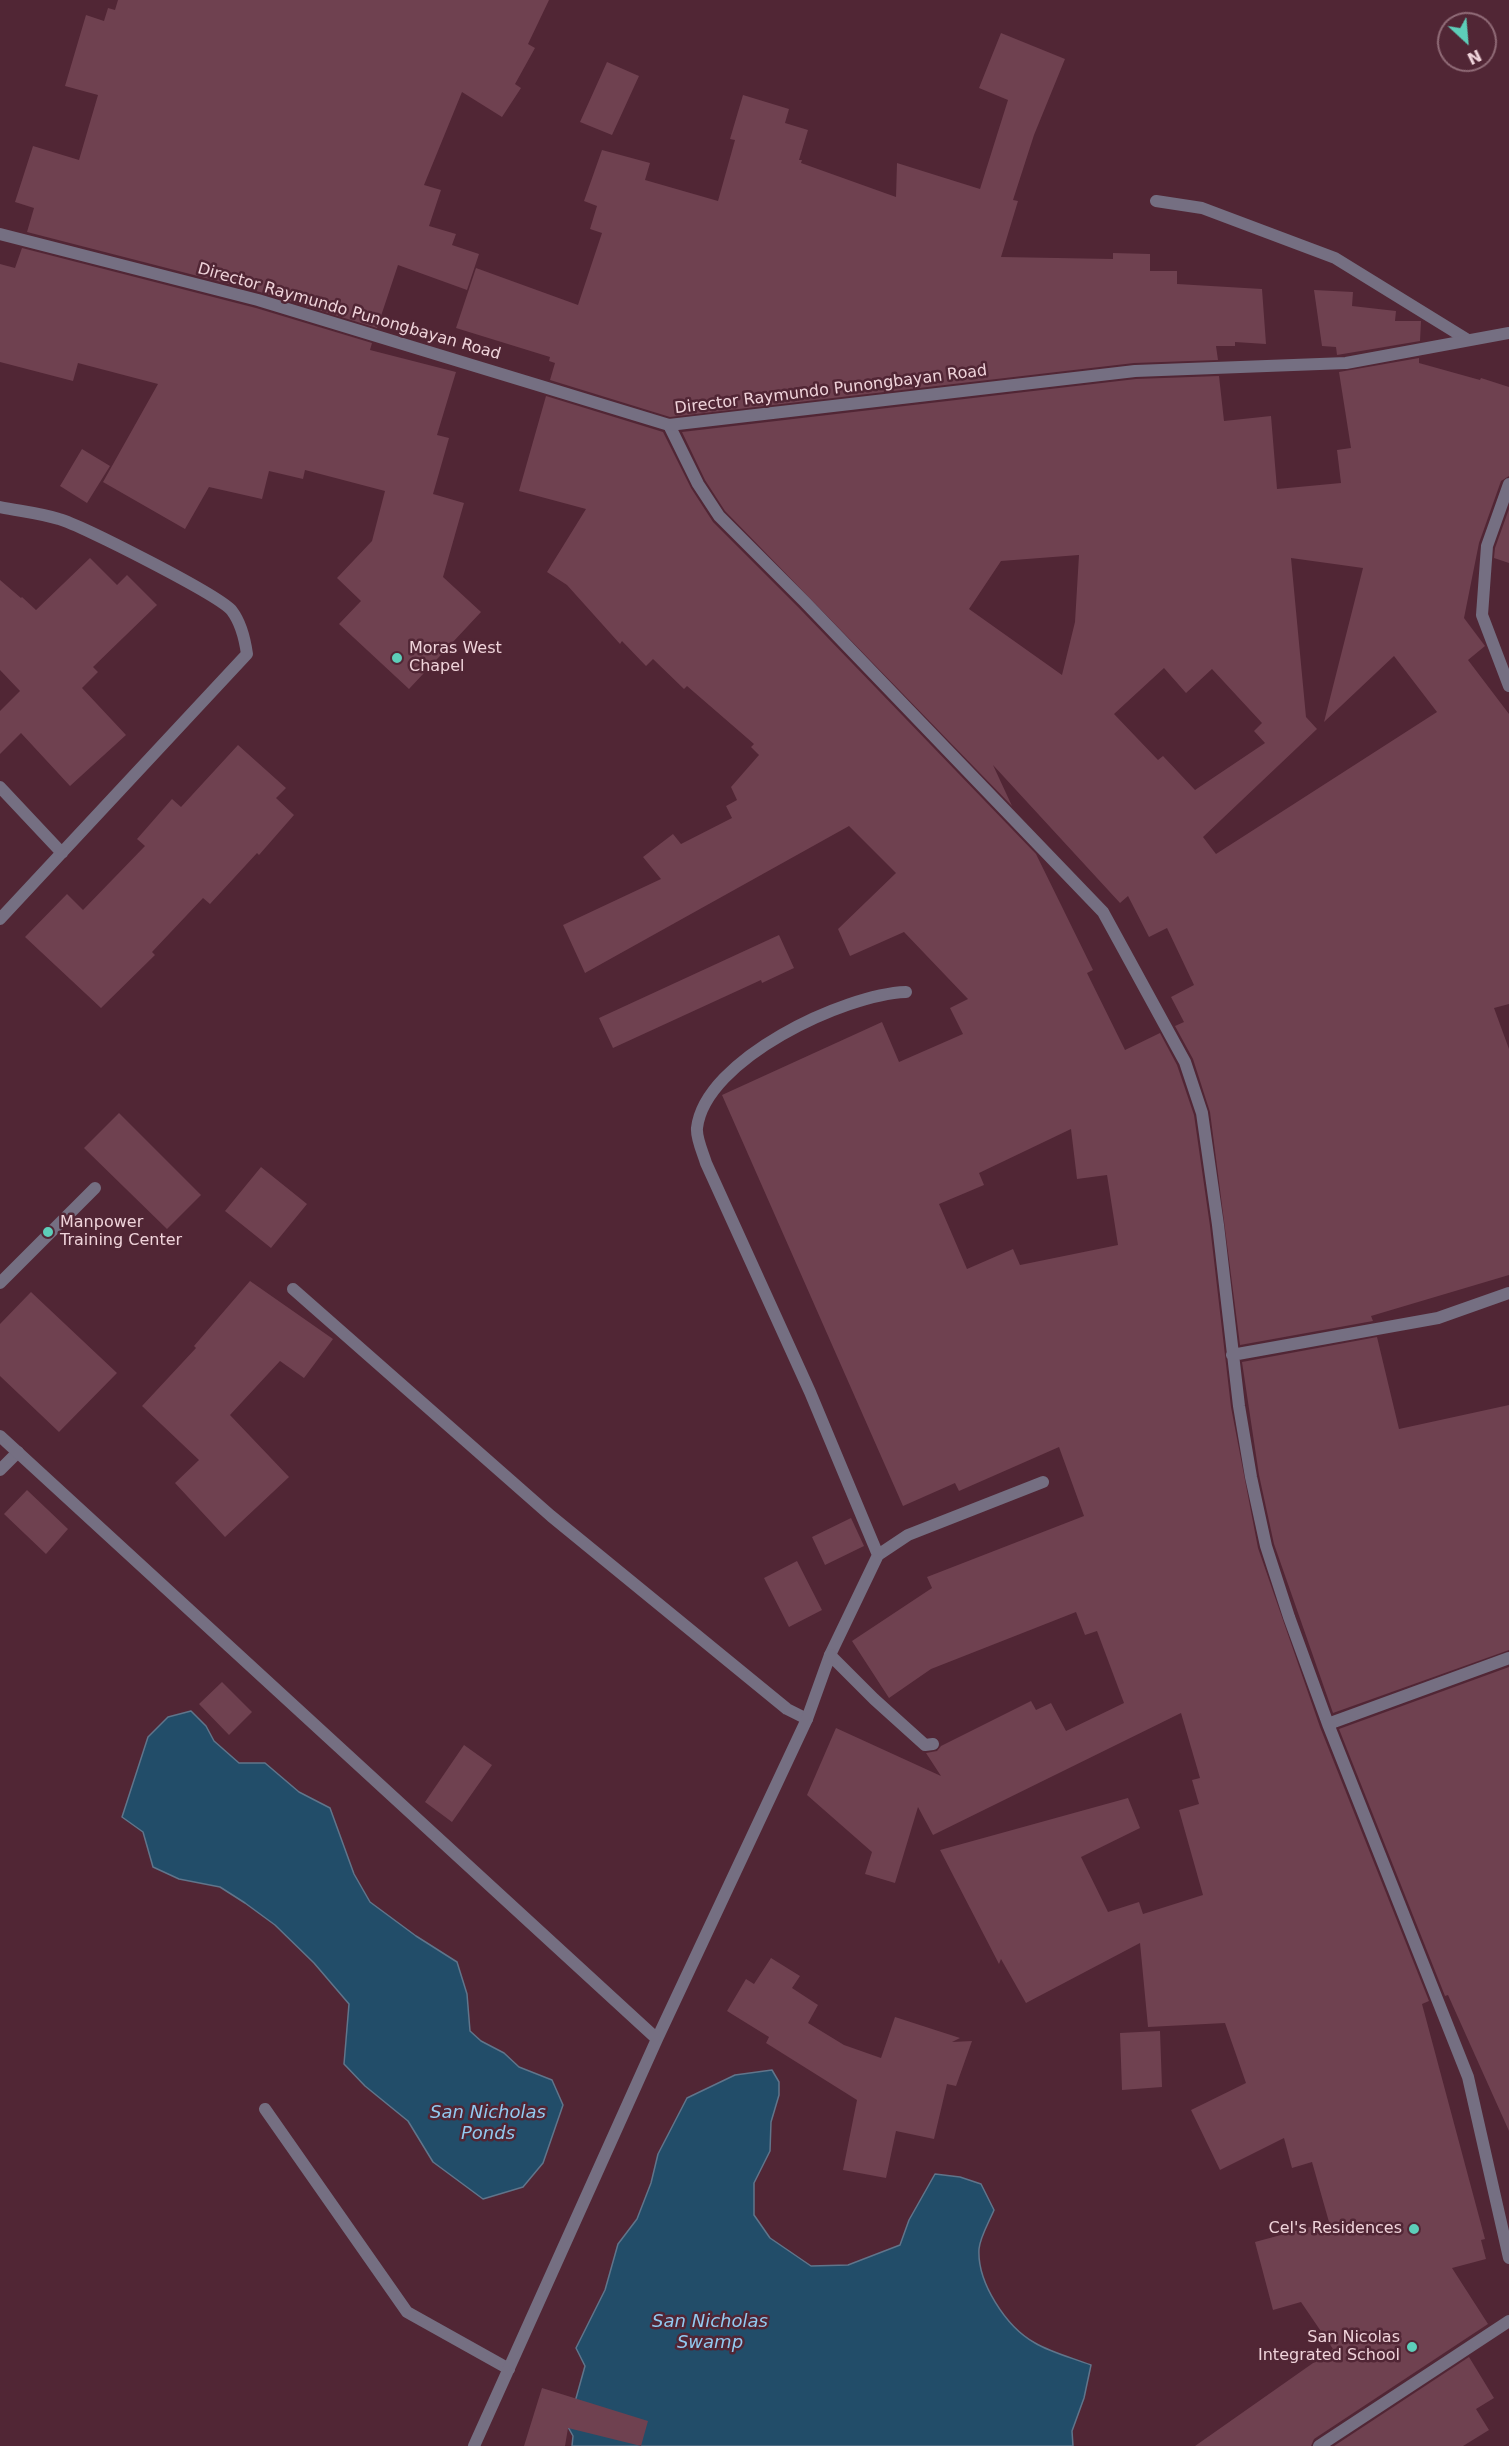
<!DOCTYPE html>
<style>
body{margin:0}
#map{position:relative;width:1509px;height:2446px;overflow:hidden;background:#512635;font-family:"DejaVu Sans",sans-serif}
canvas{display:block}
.north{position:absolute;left:1437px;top:12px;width:60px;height:60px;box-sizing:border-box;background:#512635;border:2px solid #906b77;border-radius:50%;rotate:154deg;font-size:16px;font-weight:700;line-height:24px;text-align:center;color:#efd3da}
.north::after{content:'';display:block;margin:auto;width:21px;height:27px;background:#5dceb9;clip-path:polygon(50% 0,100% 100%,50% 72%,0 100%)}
</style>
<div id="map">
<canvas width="1509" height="2446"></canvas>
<div class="north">N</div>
</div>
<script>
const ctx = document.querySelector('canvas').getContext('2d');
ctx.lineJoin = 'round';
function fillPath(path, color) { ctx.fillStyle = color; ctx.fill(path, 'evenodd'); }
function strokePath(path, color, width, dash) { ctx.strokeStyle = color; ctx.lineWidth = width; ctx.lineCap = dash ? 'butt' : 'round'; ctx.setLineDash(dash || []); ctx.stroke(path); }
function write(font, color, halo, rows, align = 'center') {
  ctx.font = font + ' "DejaVu Sans",sans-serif'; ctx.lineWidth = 5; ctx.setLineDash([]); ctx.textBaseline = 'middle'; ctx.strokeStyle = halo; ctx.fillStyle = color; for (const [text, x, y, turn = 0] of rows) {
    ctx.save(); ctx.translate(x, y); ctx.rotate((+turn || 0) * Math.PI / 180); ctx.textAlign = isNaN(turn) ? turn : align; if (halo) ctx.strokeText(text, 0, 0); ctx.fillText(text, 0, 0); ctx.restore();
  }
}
const water = new Path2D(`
 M191 1711 206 1726 214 1741 239 1763H265L299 1792 330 1808 354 1874 370 1902 416 1936 457 1962 467 1994 470 2031 481 2041 504 2053 519 2067 552 2080 563 2105 543 2163 523 2187 483 2199 433 2162 408 2121 365 2086 344 2064 349 2004 314 1963 275 1925 245 1903 220 1887 179 1879 153 1867 143 1832 122 1817 148 1737 168 1717Z
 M772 2070 779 2082V2095L771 2122 770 2151 754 2183V2215L770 2238 811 2266 848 2265 900 2245 909 2220 935 2174 960 2177 981 2184 994 2210C989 2222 980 2237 979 2249 977 2282 1006 2327 1035 2343 1052 2353 1073 2358 1091 2365L1084 2398 1072 2431 1073 2446H572L573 2436 568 2427 585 2366 576 2348 605 2290 618 2244 637 2219 651 2183 658 2154 687 2098 735 2075Z`);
fillPath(water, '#224d69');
strokePath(water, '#60758b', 1.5);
fillPath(new Path2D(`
 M118 0H549L528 44 535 48 515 84 521 88 502 117 462 92 424 185 441 190 429 226 456 234 452 245 479 254 467 290 398 265 377 328 260 292 27 232 34 208 15 202 33 146 79 160 98 95 65 86 86 15 104 21 108 8 115 10Z
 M1001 33 1065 59 1034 135 1013 200 1018 201 1001 257 1113 259V253L1150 254V271H1177V284L1262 289 1266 344 1235 342V346H1216L1218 360 1134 363 670 417 550 380 555 363 549 361 550 357 456 328 476 268 578 305 602 233 590 229 597 206 584 201 602 150 650 163 645 180 718 201 735 140 730 139 743 95 789 109 785 123 808 130 799 160H802L801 163 896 197 897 163 980 189 1008 100 979 88Z
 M607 62 639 76 612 135 580 122Z
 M22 248 256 308 372 343 370 350 456 372 437 435 449 438 433 494 464 503 443 577 481 612 409 689 339 624 361 601 337 578 372 541 385 491 305 470 303 479 269 471 262 499 209 487 185 529 103 482 158 384 78 363 73 381 0 362V264L15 268Z
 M1314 290 1353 292 1352 306 1396 311 1395 321H1421L1420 341 1337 355 1336 347 1322 346Z
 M1419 358V363L1480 380 1481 378 1509 387V476L1501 481 1479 543 1464 618 1485 646 1468 660 1509 714V1004L1494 1008 1509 1049V1275L1371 1316 1373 1321 1240 1345 1210 1112 1193 1059 1175 1026 1184 1022 1171 997 1194 985 1167 928 1149 937 1128 896 1120 903 993 765 1012 806 725 511 705 480 682 432 1136 379 1219 376 1224 421 1271 416 1277 489 1341 483 1337 450 1351 448 1339 372ZM1079 555 1075 622 1062 675 969 609 1001 561ZM1291 558 1363 568 1324 722 1394 656 1437 712 1216 854 1203 837 1317 729 1306 717ZM1164 668 1186 693 1212 669 1262 723 1254 731 1265 743 1195 790 1163 756 1158 760 1114 714Z
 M546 396 663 432 691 488 713 522 799 608 1036 854 1093 970 1087 973 1125 1050 1160 1033 1177 1065 1194 1115 1210 1226 1231 1407 1258 1548 1320 1727 1429 2001 1422 2004 1485 2239 1481 2240 1486 2259 1452 2268 1488 2324 1314 2439 1311 2446H1195L1333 2349 1301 2302 1273 2310 1255 2242 1329 2222 1312 2162 1292 2168 1284 2138 1220 2170 1191 2110 1246 2083 1225 2023 1148 2027 1140 1943 1026 2003 1001 1959 999 1964 940 1850 1128 1798 1140 1828 1081 1857 1108 1912 1139 1902 1143 1914 1203 1895 1179 1810 1199 1804 1192 1780 1200 1778 1181 1713 933 1835 918 1807 895 1883 865 1874 872 1852 807 1795 836 1728 941 1776 926 1753 937 1751 941 1746 1031 1701 1036 1710 1051 1703 1066 1731 1124 1703 1097 1631 1085 1635 1076 1612 931 1669 889 1698 852 1641 932 1588 927 1577 1084 1516 1059 1447 959 1491 955 1483 903 1506 722 1095 882 1022 899 1062 963 1034 950 1008 968 999 904 932 850 956 838 929 896 873 849 826 585 973 563 925 661 879 643 857 673 834 681 844 732 818 726 806 737 800 731 787 759 755 751 747 754 744 687 686 684 689 653 659 646 666 622 641 620 644 567 585 547 572 586 509 519 491ZM1071 1129 1077 1179 1107 1175 1118 1245 1020 1265 1013 1249 967 1269 939 1204 984 1185 979 1173Z
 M82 449 110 466 87 503 60 486Z
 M1509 509V563L1494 558 1495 548Z
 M90 558 117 585 127 575 157 605 93 667 98 672 82 688 126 735 70 786 21 733 0 754V711L20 691 0 670V580L21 598 22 597 36 610Z
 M238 745 286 788 276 798 294 815 259 855 257 853 210 904 203 898 152 952 155 955 101 1008 25 937 67 894 83 910 145 846 137 839 172 799 181 807Z
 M779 935 794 968 762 983 761 980 613 1048 599 1018Z
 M119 1113 201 1195 167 1229 84 1148Z
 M261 1167 307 1204 271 1248 225 1211Z
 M250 1281 333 1339 304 1378 280 1361 230 1415 289 1477 225 1537 175 1483 199 1460 142 1406 196 1348 194 1346Z
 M31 1292 117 1373 59 1432 0 1376V1324Z
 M1377 1337 1399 1429 1509 1405V1650L1333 1713 1274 1544 1259 1475 1242 1362Z
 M27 1490 68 1529 46 1554 4 1514Z
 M851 1518 864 1546 825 1565 812 1537Z
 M797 1561 822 1610 789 1627 764 1578Z
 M1509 1667V2131L1448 1995 1445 1996 1339 1729Z
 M222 1682 252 1712 229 1735 199 1704Z
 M464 1745 492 1765 452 1822 425 1802Z
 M771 1958 800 1976 792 1988 818 2005 808 2023 844 2045 881 2058 895 2017 960 2038 952 2042 972 2041 956 2086 947 2084 934 2139 896 2131 886 2178 843 2170 857 2100 766 2043 769 2037 727 2011 746 1979 754 1984Z
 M1160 2031 1162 2087 1122 2090 1120 2033Z
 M1469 2357 1494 2398 1476 2409 1489 2430 1463 2446H1334Z
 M542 2388 648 2421 641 2446 568 2428 565 2446H524Z`), '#6f4150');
strokePath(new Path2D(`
 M293 1289 551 1516 787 1709 807 1719
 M0 1470 18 1452
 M878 1555 908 1535 1043 1482
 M830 1655 878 1555 810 1392 706 1163C703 1153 696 1138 697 1128 705 1059 845 994 906 992
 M265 2109 407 2312 509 2369
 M1319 2446 1509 2321`), '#756f82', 12);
strokePath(new Path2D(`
 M1156 201 1202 208 1335 258 1468 340
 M669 425 698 484 719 516 805 602 1103 912 1185 1062 1202 1113 1218 1225 1239 1406 1251 1477 1266 1546 1289 1617 1328 1724 1468 2077 1509 2258
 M1509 484 1487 546 1482 615 1509 686
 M0 507C19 511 40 513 59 519 81 525 221 596 232 611 241 623 245 640 247 654L0 919
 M0 787 62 853
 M0 1283 95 1188
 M1232 1355 1438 1318 1509 1293
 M0 1436 657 2039
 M1328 1724 1509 1658
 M474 2446 657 2039 807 1719 830 1655 874 1699 925 1745 933 1744`), '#756f82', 12);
strokePath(new Path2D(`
 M0 234 258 300 669 425 1135 371 1346 363 1509 333`), '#756f82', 12);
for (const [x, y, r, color] of [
 [397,658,6,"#5dceb9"],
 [48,1232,6,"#5dceb9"],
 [1414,2229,6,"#5dceb9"],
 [1412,2347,6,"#5dceb9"]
]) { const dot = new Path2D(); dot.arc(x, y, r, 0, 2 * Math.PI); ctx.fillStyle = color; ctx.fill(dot); strokePath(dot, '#512635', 2); }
write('16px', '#efd3da', '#512635', [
 ["Director Raymundo Punongbayan Road",349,312,16],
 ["Director Raymundo Punongbayan Road",831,390,-7]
]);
write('16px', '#efd3da', '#512635', [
 ["Moras West",409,649],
 ["Chapel",409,667],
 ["Manpower",60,1223],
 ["Training Center",60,1241],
 ["Cel's Residences",1402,2229,"right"],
 ["San Nicolas",1400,2338,"right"],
 ["Integrated School",1400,2356,"right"]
], 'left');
write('italic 18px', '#92caf0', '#512635', [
 ["San Nicholas",488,2113],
 ["Ponds",488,2134],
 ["San Nicholas",710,2322],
 ["Swamp",710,2343]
]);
</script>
